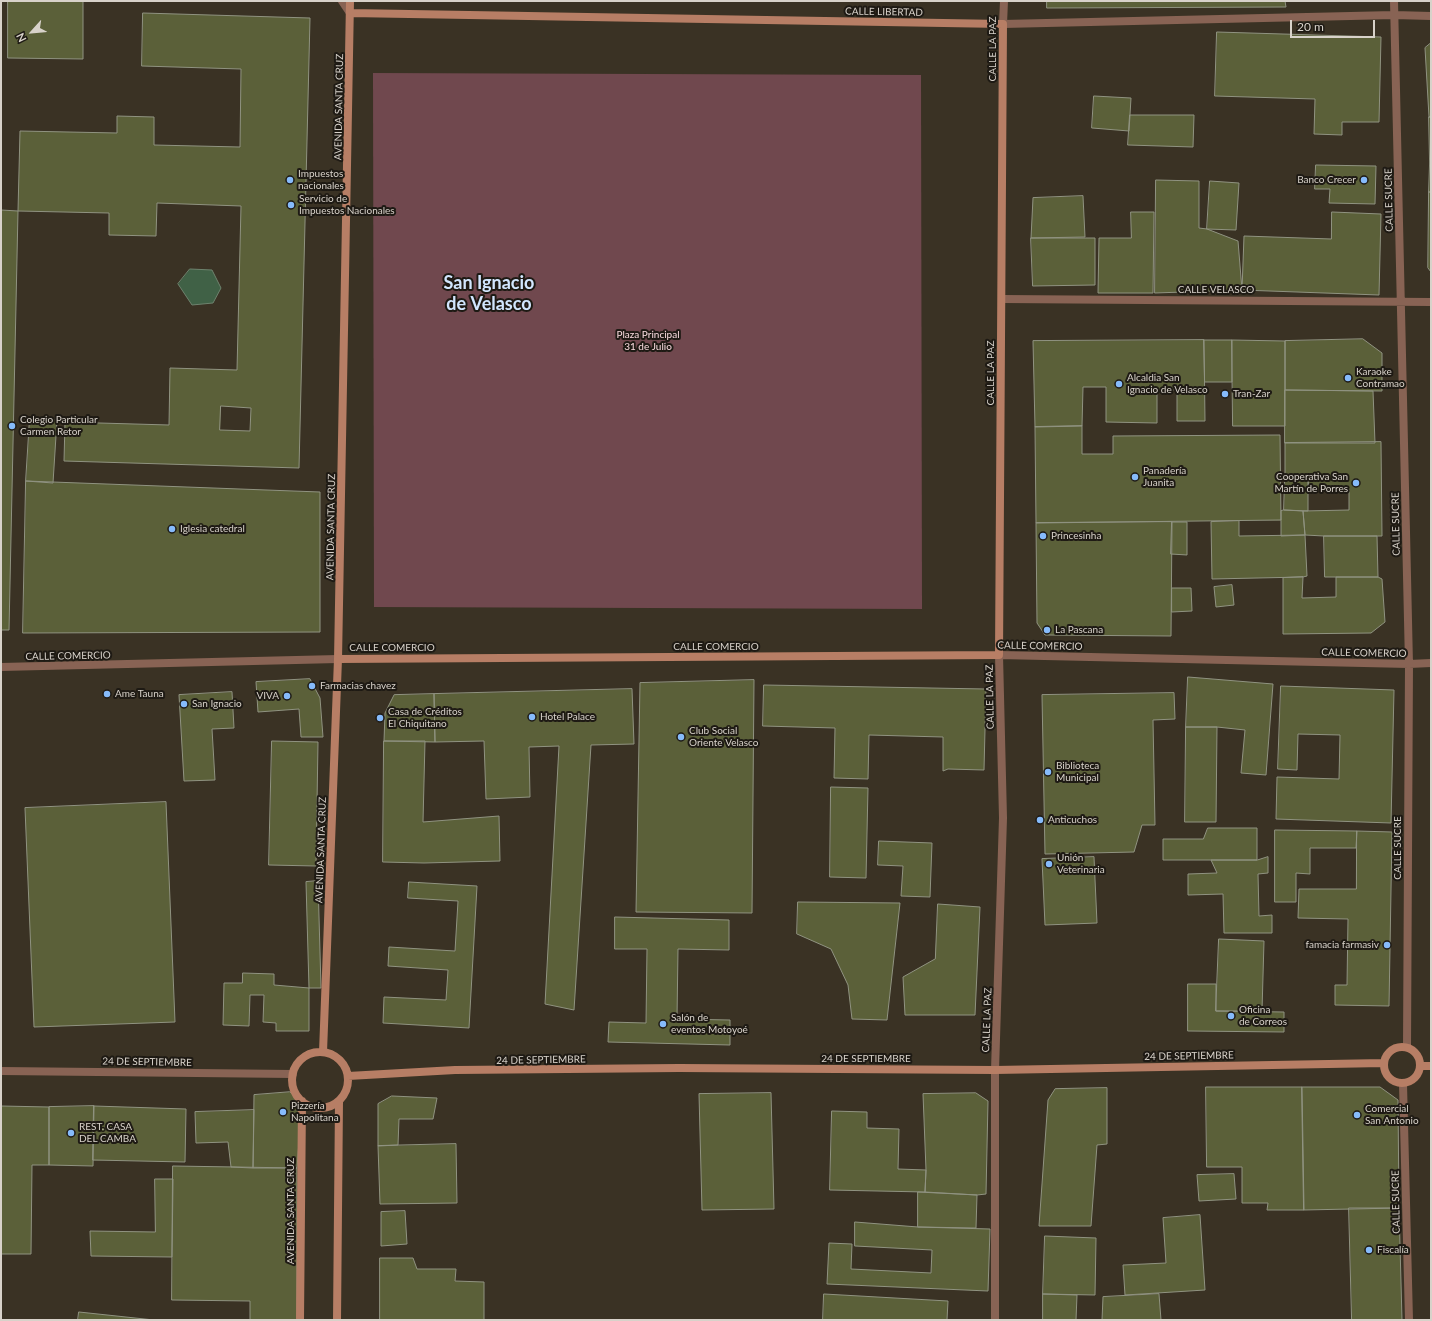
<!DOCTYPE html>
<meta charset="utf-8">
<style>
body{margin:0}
#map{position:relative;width:1432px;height:1321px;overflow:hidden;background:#3a3224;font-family:Lato,sans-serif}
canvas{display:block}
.frame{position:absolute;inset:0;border:2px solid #d8d2ca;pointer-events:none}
.north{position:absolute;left:12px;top:12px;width:40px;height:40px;-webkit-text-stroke:3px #1e1a14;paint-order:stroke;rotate:243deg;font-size:11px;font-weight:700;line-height:16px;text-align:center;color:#d8d2ca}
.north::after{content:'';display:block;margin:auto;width:14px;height:18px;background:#d8d2ca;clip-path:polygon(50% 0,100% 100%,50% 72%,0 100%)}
.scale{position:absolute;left:1290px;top:20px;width:85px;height:18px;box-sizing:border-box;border:2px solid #d8d2ca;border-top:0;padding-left:5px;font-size:12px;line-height:14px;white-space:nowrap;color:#d8d2ca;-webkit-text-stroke:3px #1e1a14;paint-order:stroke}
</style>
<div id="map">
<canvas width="1432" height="1321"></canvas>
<div class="frame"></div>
<div class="north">N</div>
<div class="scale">20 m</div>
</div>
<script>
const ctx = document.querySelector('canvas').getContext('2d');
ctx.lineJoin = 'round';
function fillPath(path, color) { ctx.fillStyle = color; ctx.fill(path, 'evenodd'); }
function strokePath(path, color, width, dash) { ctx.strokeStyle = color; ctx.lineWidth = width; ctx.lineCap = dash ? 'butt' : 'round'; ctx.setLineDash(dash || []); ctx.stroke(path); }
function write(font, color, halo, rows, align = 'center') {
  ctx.font = font + ' Lato,sans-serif'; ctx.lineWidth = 4; ctx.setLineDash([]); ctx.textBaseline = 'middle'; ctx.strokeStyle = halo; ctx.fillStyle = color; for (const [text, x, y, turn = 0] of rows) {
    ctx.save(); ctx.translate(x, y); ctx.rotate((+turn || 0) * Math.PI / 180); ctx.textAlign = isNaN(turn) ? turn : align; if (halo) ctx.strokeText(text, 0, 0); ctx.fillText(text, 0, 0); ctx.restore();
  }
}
fillPath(new Path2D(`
 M373 73 921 75 922 609 374 607Z`), '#70484e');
const water = new Path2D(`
 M190 269 212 270 221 288 213 303 192 305 178 284Z`);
fillPath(water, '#406146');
strokePath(water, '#6e836e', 1);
const building = new Path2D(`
 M8 1H83V59L8 58Z
 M1047 1H1285L1286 7 1047 8Z
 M143 13 310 18 299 468 64 461 65 422 169 425 170 368 237 370 241 206 157 203 156 236 109 235V213L18 211 20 131 117 133V116L154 117V145L240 147 241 69 142 66ZM221 406 251 408 250 431 220 430Z
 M1217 32 1381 37 1379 122H1342V135L1314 134 1315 99 1215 96Z
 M1431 43V117H1429L1425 48Z
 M1094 96 1131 98 1129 131 1092 128Z
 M1130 115H1194L1193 147 1128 145Z
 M1429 117H1431V163H1430Z
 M1430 163H1431V192H1429Z
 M1316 165 1376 166 1375 204 1329 203 1330 189H1315Z
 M1156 180 1199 181V228L1207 229 1238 241 1242 290 1155 293Z
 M1210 181 1239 183 1236 230 1207 229Z
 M1429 192H1431V272L1428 268Z
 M1083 196 1085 237 1031 238 1033 198Z
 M1 210 18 211 9 630H1Z
 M1131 212H1154L1153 293H1098L1099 238H1131Z
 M1332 212 1381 214 1379 295 1242 290 1244 236 1331 239Z
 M1031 238H1095V285L1033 286Z
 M1363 339 1382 353V391L1285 390V341Z
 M1204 340 1205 421H1177V390H1157V423L1106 422V387H1083L1082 426 1035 427 1033 341Z
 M1204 340H1232V382H1205Z
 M1232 340 1285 341V426H1233Z
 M1285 390 1373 391 1375 443H1285Z
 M30 418 57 420 53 483 26 481Z
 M1082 426V454H1113V436L1280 435 1281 520 1036 523 1035 427Z
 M1381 442 1382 536H1324L1305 535 1303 511 1349 510V489L1309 490 1308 479H1285V443Z
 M1285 479H1308V511L1284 510Z
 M26 481 320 492V632L23 633Z
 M1284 510 1303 511 1305 535 1281 536V511Z
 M1239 521V536L1305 535 1307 576 1303 577 1212 579 1211 522Z
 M1172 522H1187V555L1171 554Z
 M1172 522 1171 636 1045 635 1037 623 1036 523Z
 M1324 536H1377L1378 577H1325Z
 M1303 577 1302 598 1336 597V577H1378L1382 579 1385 622 1371 633 1283 634V578Z
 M1232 585 1234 605 1216 607 1214 587Z
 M1172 588H1191L1192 611 1172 612Z
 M1188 677 1273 684 1266 775 1241 773 1245 730 1217 727H1186Z
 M310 679 320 698 323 737H301L299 709 258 712 256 682Z
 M754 680 752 913 636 912 640 683Z
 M764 685 986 689 984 770 948 769 943 771V737L869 735 868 779 834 778 835 728 763 726Z
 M1281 686 1394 690 1391 823 1276 819 1277 777 1339 779 1340 735 1298 734 1297 770 1278 769Z
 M632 689 634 744 591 745 574 1010 545 1004 559 746 529 747 530 797 486 799 484 741 435 742 434 694Z
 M232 692 234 728 212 729 215 780 184 781 179 695Z
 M1174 693 1175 719 1153 720 1155 825H1142L1134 852 1045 854 1042 695Z
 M434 694 435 742 384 741 385 713 394 695Z
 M1186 727H1217L1216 822H1185Z
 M272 741 318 742 316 866 269 865Z
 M384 741H425L423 822 499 816 500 861 424 863 383 862Z
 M831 787 868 788 866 878 830 877Z
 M166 802 175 1022 34 1027 25 808Z
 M1208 828H1257V860H1163V839H1203Z
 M1275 830 1357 831 1356 848H1310V874L1296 873V902H1275Z
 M1357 831 1392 832 1389 1006 1335 1005V985H1347L1348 919 1298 918 1299 889H1356Z
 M879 841 932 843 930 897 901 896 903 866 878 865Z
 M1094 857 1097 923 1045 925 1042 859Z
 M1268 857V873L1258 874 1259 916 1272 915V933H1224L1223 894 1188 895V874L1217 873 1211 860H1257Z
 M318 881 321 988H309L306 882Z
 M409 882 477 886 469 1028 383 1023 384 997 446 1000 448 970 388 966 389 947 455 951 458 901 408 898Z
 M798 902 900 903 887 1020 852 1019 848 985 831 949 797 934Z
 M938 904 980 907 975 1015H905L903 977 935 959Z
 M615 917 729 920V950L678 949 677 1019 730 1020V1045L608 1042 609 1022 646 1023 647 949H615Z
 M1219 939 1264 941 1262 1011H1216Z
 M243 973 274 974V985L309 988V1031H276V1023L263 1022 264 995H250L249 1026 223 1025 224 983H242Z
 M1188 984H1216V1011L1284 1012V1032L1188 1031Z
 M1206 1087H1302L1304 1210H1267L1268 1203H1242V1167H1207Z
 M1302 1087H1380L1398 1100 1399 1208 1304 1210Z
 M1107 1088V1144L1097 1145 1091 1226H1039L1048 1100 1055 1089Z
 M290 1092 302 1101 297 1168H253L254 1095Z
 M771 1093 774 1209 702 1210 699 1094Z
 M976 1093 988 1101 986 1194 977 1195 925 1192 926 1170 923 1094Z
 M392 1096 437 1098 433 1119H399L398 1145 378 1146V1104Z
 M1 1106 49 1107V1165H32L31 1254H1Z
 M94 1106 93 1166 49 1165V1107Z
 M94 1106 186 1109 185 1162 93 1160Z
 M254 1110 253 1168 231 1167 228 1142 196 1143 195 1112Z
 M832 1111 867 1112V1128L899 1129 898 1169 926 1170 925 1192 830 1190Z
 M456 1144 457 1203 380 1204 378 1146Z
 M173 1166 297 1168V1320H250V1301L172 1300Z
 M1234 1174 1236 1199 1199 1201 1197 1175Z
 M155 1179H173L172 1257 91 1256 90 1231 155 1232Z
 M918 1192 977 1195 976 1228 918 1227Z
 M1349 1208H1399L1402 1320H1352Z
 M405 1211 407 1244 381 1246V1212Z
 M1200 1215 1205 1290 1125 1295 1123 1265 1166 1263 1163 1218Z
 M855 1222 918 1227 990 1229 988 1291 827 1284 829 1243 852 1244 851 1269 931 1273 932 1250 855 1246Z
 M1045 1236 1096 1238 1095 1295 1043 1294Z
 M380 1258H413L417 1269H456L455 1281 484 1282V1320H380Z
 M824 1294 948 1301 947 1320H823Z
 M1043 1294 1077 1295 1076 1320H1043Z
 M1159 1294 1161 1320H1102L1103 1297Z
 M79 1312 154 1320H78Z`);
fillPath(building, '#5b6039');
strokePath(building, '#909381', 1);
strokePath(new Path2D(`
 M342 1 350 13
 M1004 1 1003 24 1394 15 1431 16
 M1394 1 1409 664 1407 1047
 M1002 299 1431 302
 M1 667 338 659
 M1 1071 293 1074
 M1403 1084 1409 1320
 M995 1320V1070L1003 818 999 655 1409 664 1431 663`), '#886354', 8);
strokePath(new Path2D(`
 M338 659 999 655 1003 24 350 13
 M1384 1065a18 18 0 1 1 36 0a18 18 0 1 1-36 0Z
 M323 1052 338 659 350 1
 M292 1080a28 28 0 1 1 56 0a28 28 0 1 1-56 0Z
 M1421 1066H1431
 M348 1076 455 1070 679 1068 995 1070 1384 1063
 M300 1320 302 1101
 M337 1320 339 1101`), '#b77e65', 8);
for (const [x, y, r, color] of [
 [290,180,4,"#86bbfb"],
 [1364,180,4,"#86bbfb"],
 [291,205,4,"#86bbfb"],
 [1348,378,4,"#86bbfb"],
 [1119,384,4,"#86bbfb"],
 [1225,394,4,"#86bbfb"],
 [12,426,4,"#86bbfb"],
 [1135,477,4,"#86bbfb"],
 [1356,483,4,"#86bbfb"],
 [172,529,4,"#86bbfb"],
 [1043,536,4,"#86bbfb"],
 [1047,630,4,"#86bbfb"],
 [312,686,4,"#86bbfb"],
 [107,694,4,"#86bbfb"],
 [287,696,4,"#86bbfb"],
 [184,704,4,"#86bbfb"],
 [532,717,4,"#86bbfb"],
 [380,718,4,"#86bbfb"],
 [681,737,4,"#86bbfb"],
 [1048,772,4,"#86bbfb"],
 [1040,820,4,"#86bbfb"],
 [1049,864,4,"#86bbfb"],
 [1387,945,4,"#86bbfb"],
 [1231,1016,4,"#86bbfb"],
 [663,1024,4,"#86bbfb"],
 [283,1112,4,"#86bbfb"],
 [1357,1115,4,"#86bbfb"],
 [71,1133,4,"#86bbfb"],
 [1369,1250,4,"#86bbfb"]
]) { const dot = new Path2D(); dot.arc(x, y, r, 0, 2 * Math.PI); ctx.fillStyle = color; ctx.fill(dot); strokePath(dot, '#1e1a14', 1.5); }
write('10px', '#d8d2ca', '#1e1a14', [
 ["CALLE LIBERTAD",884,12,1],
 ["CALLE LA PAZ",993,49,-90],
 ["AVENIDA SANTA CRUZ",339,107,-89],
 ["CALLE SUCRE",1389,200,-91],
 ["CALLE VELASCO",1216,290],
 ["CALLE LA PAZ",991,373,-90],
 ["CALLE SUCRE",1396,524,-91],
 ["AVENIDA SANTA CRUZ",331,527,-89],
 ["CALLE COMERCIO",1040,646,1],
 ["CALLE COMERCIO",716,647],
 ["CALLE COMERCIO",392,648],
 ["CALLE COMERCIO",1364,653,1],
 ["CALLE COMERCIO",68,656,-1],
 ["CALLE LA PAZ",990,697,-91],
 ["CALLE SUCRE",1398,848,-90],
 ["AVENIDA SANTA CRUZ",321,850,-88],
 ["CALLE LA PAZ",987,1020,-88],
 ["24 DE SEPTIEMBRE",1189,1056,-1],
 ["24 DE SEPTIEMBRE",866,1059],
 ["24 DE SEPTIEMBRE",541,1060,-1],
 ["24 DE SEPTIEMBRE",147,1062,1],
 ["CALLE SUCRE",1396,1202,-91],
 ["AVENIDA SANTA CRUZ",291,1211,-90]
]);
write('10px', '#d8d2ca', '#1e1a14', [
 ["Impuestos",298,174],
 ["nacionales",298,186],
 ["Banco Crecer",1356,180,"right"],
 ["Servicio de",299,199],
 ["Impuestos Nacionales",299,211],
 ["Karaoke",1356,372],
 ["Contramao",1356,384],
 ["Alcaldia San",1127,378],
 ["Ignacio de Velasco",1127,390],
 ["Tran-Zar",1233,394],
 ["Colegio Particular",20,420],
 ["Carmen Retor",20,432],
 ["Panadería",1143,471],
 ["Juanita",1143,483],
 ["Cooperativa San",1348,477,"right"],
 ["Martín de Porres",1348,489,"right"],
 ["Iglesia catedral",180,529],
 ["Princesinha",1051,536],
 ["La Pascana",1055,630],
 ["Farmacias chavez",320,686],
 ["Ame Tauna",115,694],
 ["VIVA",279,696,"right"],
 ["San Ignacio",192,704],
 ["Casa de Créditos",388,712],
 ["El Chiquitano",388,724],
 ["Hotel Palace",540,717],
 ["Club Social",689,731],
 ["Oriente Velasco",689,743],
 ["Biblioteca",1056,766],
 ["Municipal",1056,778],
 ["Anticuchos",1048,820],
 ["Unión",1057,858],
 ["Veterinaria",1057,870],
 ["famacia farmasiv",1379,945,"right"],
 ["Oficina",1239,1010],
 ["de Correos",1239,1022],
 ["Salón de",671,1018],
 ["eventos Motoyoé",671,1030],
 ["Pizzería",291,1106],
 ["Napolitana",291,1118],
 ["Comercial",1365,1109],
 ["San Antonio",1365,1121],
 ["REST. CASA",79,1127],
 ["DEL CAMBA",79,1139],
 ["Fiscalía",1377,1250]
], 'left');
write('10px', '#fadbdf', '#1e1a14', [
 ["Plaza Principal",648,335],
 ["31 de Julio",648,347]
]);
write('bold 18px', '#d2e6fe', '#1e1a14', [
 ["San Ignacio",489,283],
 ["de Velasco",489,304]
]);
</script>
